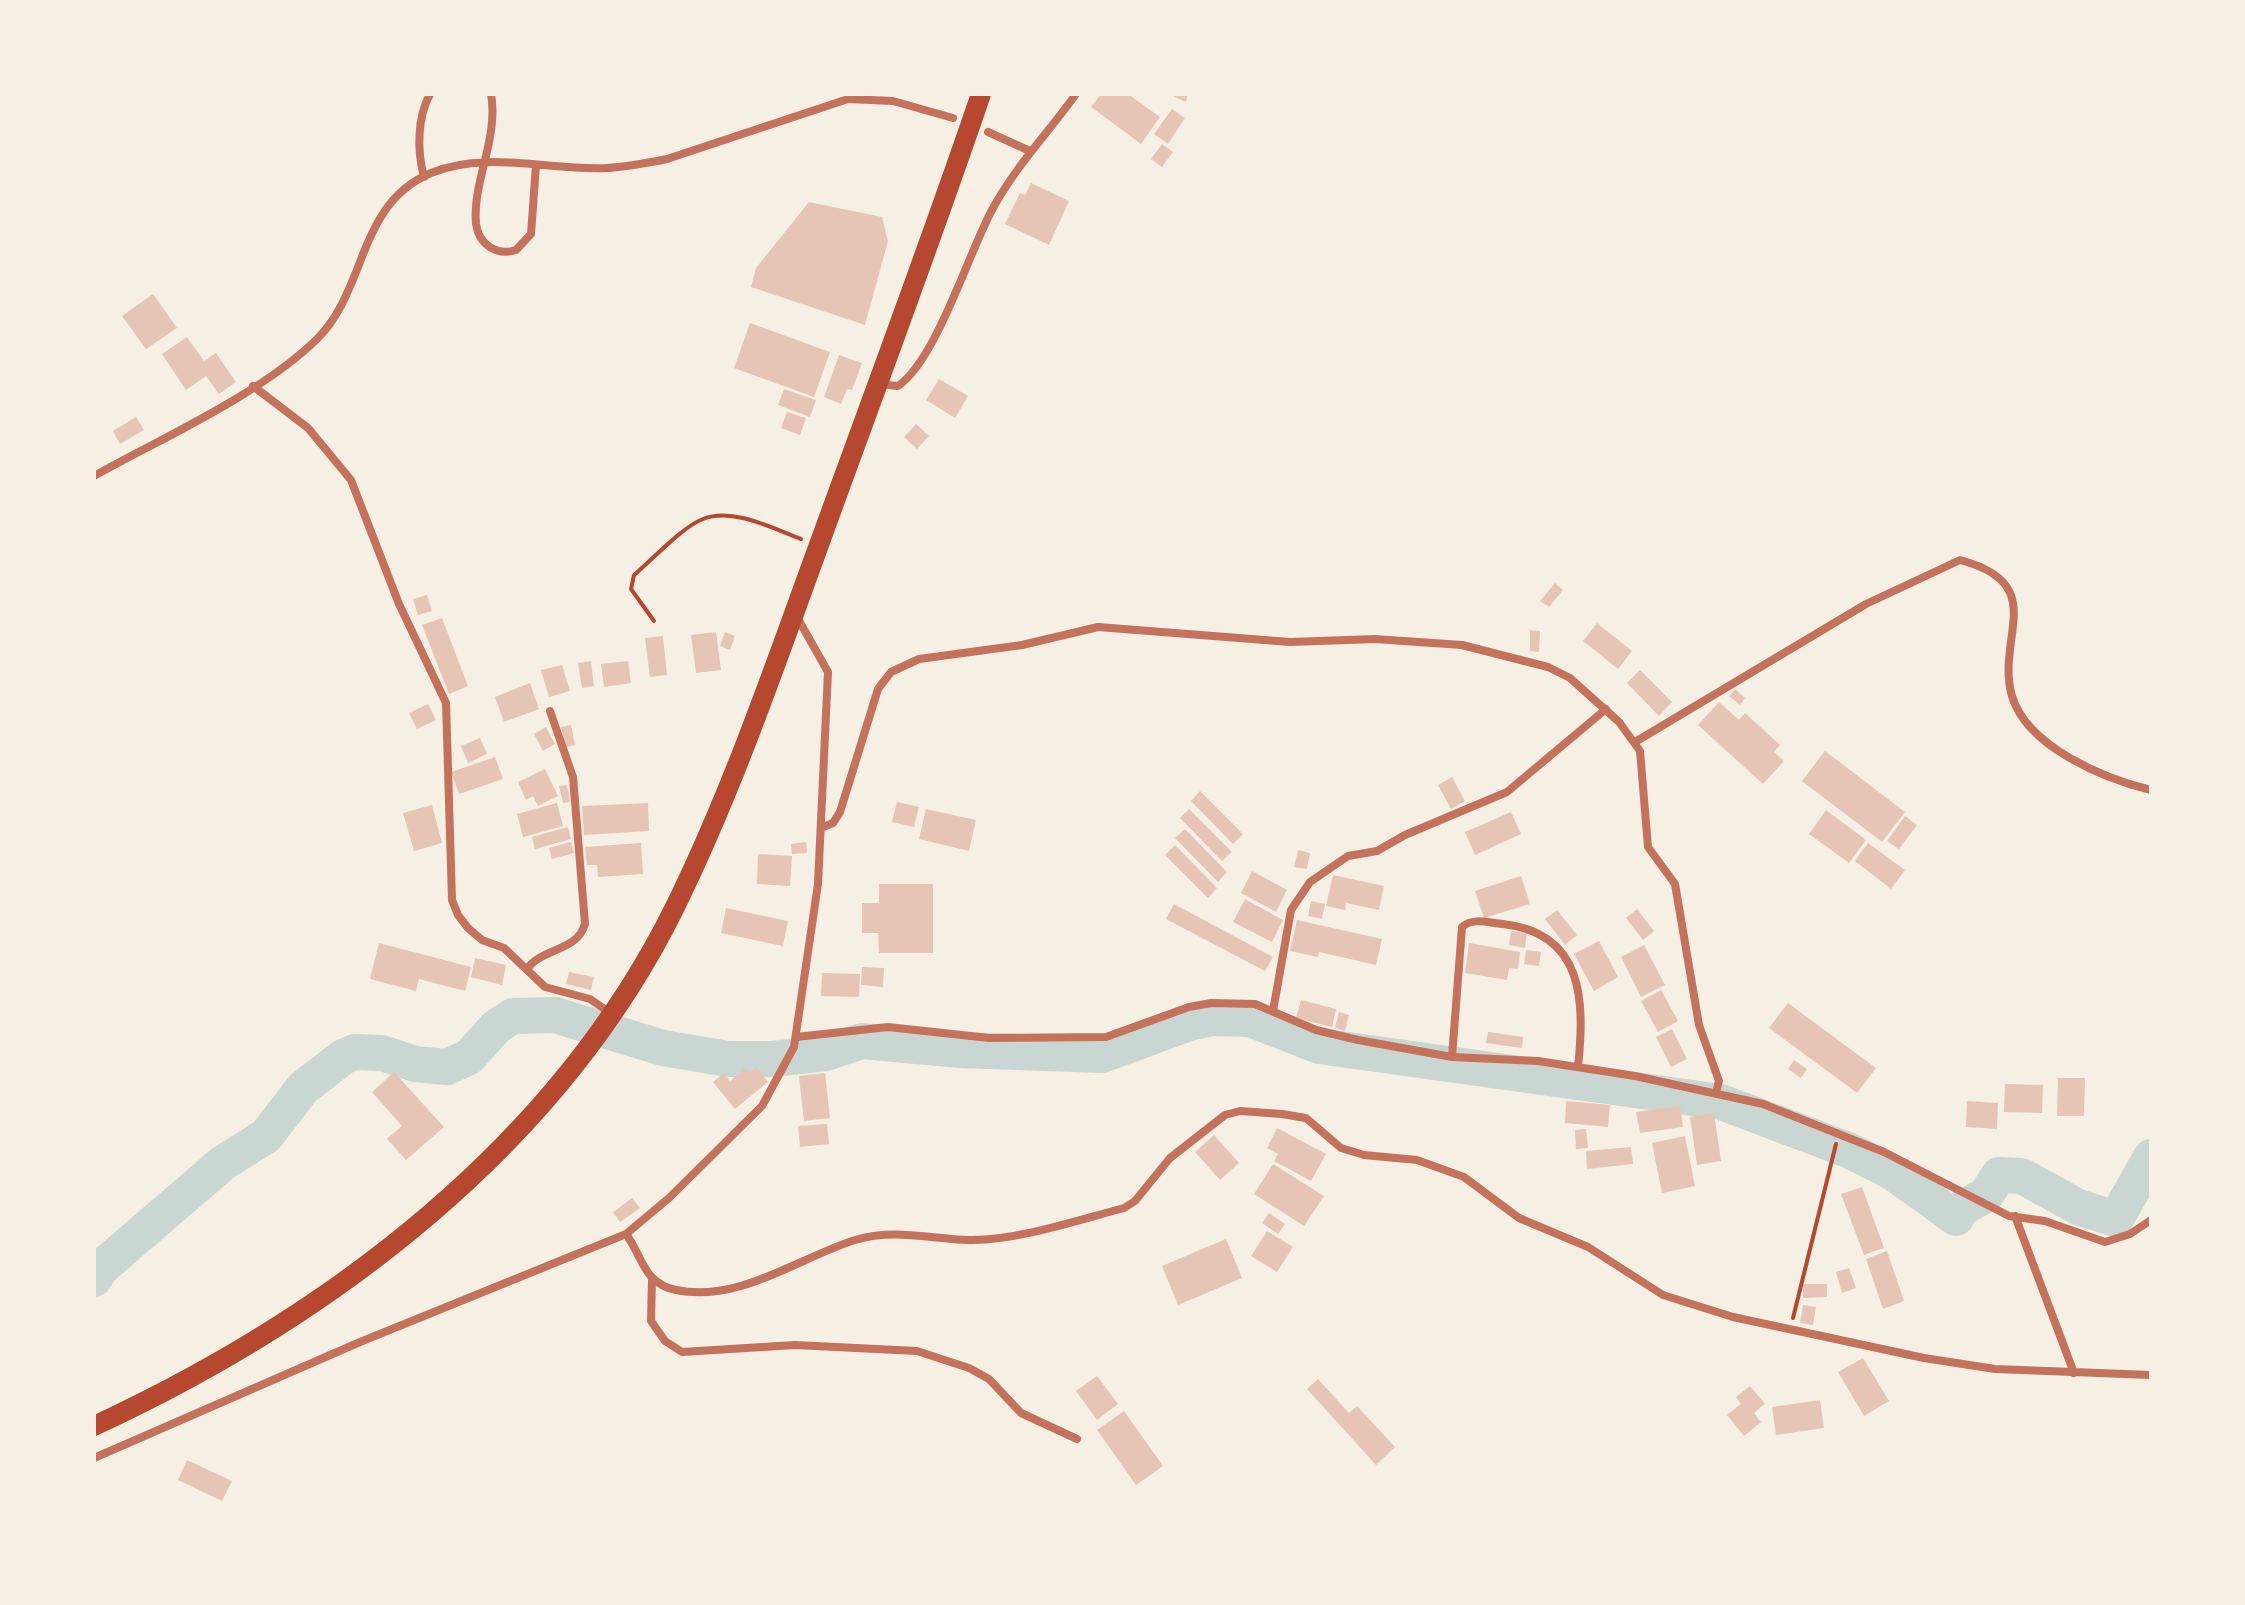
<!DOCTYPE html>
<style>
body{margin:0}
#map{position:relative;width:2245px;height:1605px;overflow:hidden;background:#f6efe4;font-family:Manrope,sans-serif}
canvas{display:block}
.frame{position:absolute;inset:0;border:96px solid #f6efe4;pointer-events:none}
</style>
<div id="map">
<canvas width="2245" height="1605"></canvas>
<div class="frame"></div>
</div>
<script>
const ctx = document.querySelector('canvas').getContext('2d');
ctx.lineJoin = 'round';
function strokePath(path, color, width, dash) { ctx.strokeStyle = color; ctx.lineWidth = width; ctx.lineCap = dash ? 'butt' : 'round'; ctx.setLineDash(dash || []); ctx.stroke(path); }
function fillPath(path, color) { ctx.fillStyle = color; ctx.fill(path, 'evenodd'); }
strokePath(new Path2D(`
 M94 1279 101 1268 223 1163 266 1136 303 1088 343 1057 355 1052 382 1053 415 1064 447 1067 469 1057 496 1027 513 1016 555 1015 663 1048 728 1059H773L826 1053 862 1041 961 1050 1102 1055 1189 1023 1213 1018 1250 1019 1319 1046 1721 1102 1848 1150 1892 1172 1956 1218 1962 1208 1986 1195 1999 1175 2022 1176 2078 1207 2116 1219 2151 1157`), '#c9d6d2', 36);
fillPath(new Path2D(`
 M1101 94H1128L1160 117 1141 144 1091 107Z
 M1169 94H1188L1186 102Z
 M1172 109 1185 118 1168 144 1154 134Z
 M1162 144 1173 152 1162 167 1151 159Z
 M1031 183 1069 201 1049 245 1005 224 1020 193 1025 195Z
 M809 202 882 217 888 241 865 325 751 287 756 268Z
 M153 294 177 328 146 349 122 316Z
 M750 323 830 352 814 397 734 368Z
 M187 337 204 361 216 353 236 382 219 394 206 376 186 390 162 354Z
 M839 355 862 363 852 390 847 389 841 404 824 397Z
 M939 379 968 396 955 418 926 400Z
 M784 389 816 400 810 417 778 405Z
 M787 412 806 418 800 435 781 428Z
 M136 417 144 430 120 444 113 431Z
 M916 424 929 436 917 449 904 437Z
 M1555 583 1563 590 1549 607 1540 601Z
 M427 595 432 611 418 615 413 599Z
 M442 618 468 686 449 694 422 625Z
 M1597 623 1632 651 1618 669 1583 641Z
 M1530 630 1540 631 1539 652 1530 651Z
 M716 632 721 670 696 673 691 635Z
 M725 632 735 636 730 650 720 646Z
 M663 636 667 675 650 677 645 638Z
 M591 661 594 686 582 688 578 663Z
 M628 661 631 683 604 687 601 664Z
 M562 665 570 691 549 697 541 670Z
 M1640 670 1672 702 1659 716 1627 683Z
 M530 683 539 709 504 722 495 697Z
 M1735 689 1745 698 1740 705 1729 696Z
 M1719 702 1739 720 1745 713 1780 745 1774 752 1784 761 1763 784 1698 725Z
 M428 704 436 720 417 729 409 713Z
 M571 725 575 745 565 747 561 727Z
 M546 727 555 744 543 751 534 734Z
 M480 738 487 754 468 763 461 746Z
 M1825 751 1905 812 1882 842 1802 781Z
 M495 757 503 779 459 794 451 772Z
 M545 769 558 796 538 806 533 796 526 800 518 782Z
 M1452 777 1465 801 1451 809 1438 785Z
 M567 785 570 802 563 803 559 786Z
 M1200 791 1243 834 1233 844 1191 801Z
 M897 802 919 807 914 827 892 822Z
 M557 803 563 826 523 837 517 814Z
 M648 803 649 831 584 835 582 806Z
 M432 805 442 843 414 851 403 813Z
 M926 809 976 820 969 851 919 839Z
 M1189 809 1232 852 1222 861 1180 818Z
 M1826 810 1866 840 1849 863 1809 834Z
 M1511 812 1521 834 1475 855 1465 832Z
 M1905 816 1917 825 1899 849 1887 841Z
 M568 827 571 839 535 849 532 837Z
 M1185 829 1227 872 1218 882 1175 838Z
 M571 842 574 853 552 859 549 848Z
 M806 842 807 853 792 854 791 844Z
 M641 843 643 874 598 877 597 865H587L585 847Z
 M1868 843 1905 870 1891 889 1855 861Z
 M1175 845 1217 888 1208 898 1165 855Z
 M1298 850 1310 853 1307 869 1294 867Z
 M758 854 792 856 790 886 757 884Z
 M1252 871 1287 890 1276 912 1241 893Z
 M1333 875 1384 886 1379 910 1346 903 1345 910 1326 906Z
 M1521 876 1530 904 1484 918 1475 891Z
 M879 884H933V953H879L878 933H862V903H879Z
 M1245 899 1283 920 1272 942 1233 922Z
 M1311 901 1325 904 1322 919 1308 916Z
 M1174 904 1273 957 1265 971 1166 919Z
 M726 908 788 921 783 946 721 933Z
 M1637 909 1654 931 1643 940 1626 918Z
 M1557 910 1577 935 1565 945 1545 919Z
 M1297 920 1382 939 1376 965 1319 952 1318 957 1290 951Z
 M1511 931 1527 933 1525 948 1509 945Z
 M1599 941 1618 977 1594 991 1574 954Z
 M379 943 471 967 465 991 419 979 416 991 370 979Z
 M1469 943 1520 952 1518 969 1509 968 1507 980 1465 973Z
 M1644 945 1665 985 1641 997 1621 957Z
 M1526 950 1541 952 1539 966 1524 964Z
 M475 958 506 965 502 985 471 977Z
 M862 967 884 968 883 987 861 985Z
 M569 972 594 977 591 990 566 984Z
 M822 973 860 974 859 997 821 996Z
 M1661 990 1678 1021 1658 1032 1641 1001Z
 M1301 1000 1336 1009 1332 1027 1296 1018Z
 M1788 1003 1876 1068 1857 1093 1769 1028Z
 M1339 1012 1349 1015 1345 1031 1335 1028Z
 M1672 1029 1687 1059 1671 1067 1656 1037Z
 M1488 1032 1523 1037 1522 1048 1486 1043Z
 M1794 1060 1807 1069 1801 1078 1788 1069Z
 M757 1067 768 1082 735 1109 713 1082 724 1073 730 1081 746 1068 750 1073Z
 M394 1072 444 1127 406 1160 387 1139 402 1126 372 1092Z
 M825 1073 830 1118 804 1121 799 1076Z
 M2058 1078H2085L2084 1116H2057Z
 M2005 1084 2043 1085 2042 1113 2004 1112Z
 M1566 1101 1610 1105 1608 1127 1565 1123Z
 M1967 1101 1998 1103 1997 1129 1966 1127Z
 M1680 1106 1683 1127 1640 1133 1636 1112Z
 M1714 1113 1721 1161 1697 1165 1690 1117Z
 M827 1124 829 1144 800 1147 798 1126Z
 M1277 1128 1326 1154 1311 1181 1274 1161 1278 1154 1267 1148Z
 M1586 1129 1588 1148 1576 1149 1575 1130Z
 M1214 1135 1239 1163 1220 1180 1195 1152Z
 M1685 1136 1695 1186 1662 1193 1652 1143Z
 M1631 1147 1633 1164 1587 1169 1586 1151Z
 M1273 1164 1324 1196 1304 1226 1254 1194Z
 M1862 1187 1884 1248 1864 1255 1841 1194Z
 M632 1198 640 1208 620 1222 613 1212Z
 M1269 1213 1285 1224 1278 1234 1262 1223Z
 M1267 1231 1293 1247 1277 1272 1251 1256Z
 M1226 1239 1242 1278 1178 1305 1162 1266Z
 M1887 1251 1904 1301 1883 1309 1866 1259Z
 M1849 1268 1856 1288 1842 1293 1836 1272Z
 M1803 1284H1827V1297L1803 1298Z
 M1803 1305 1816 1307 1813 1325 1800 1323Z
 M1863 1358 1889 1401 1864 1416 1838 1372Z
 M1097 1376 1118 1404 1097 1420 1076 1391Z
 M1318 1379 1349 1413 1357 1406 1395 1447 1376 1465 1307 1389Z
 M1750 1386 1765 1404 1754 1413 1761 1422 1744 1436 1727 1415 1741 1404 1736 1397Z
 M1820 1400 1824 1428 1776 1435 1772 1407Z
 M1124 1411 1163 1466 1136 1485 1097 1430Z
 M187 1460 232 1481 222 1501 178 1480Z`), '#e6c5b7');
strokePath(new Path2D(`
 M654 621 631 589 634 575C652 560 682 527 703 519 733 507 774 529 801 539
 M1793 1318 1836 1144`), '#b5482f', 4);
strokePath(new Path2D(`
 M491 94C499 139 472 182 476 224 479 245 497 256 516 250L531 234 536 165
 M988 132 1030 151
 M424 177C417 151 417 118 430 94
 M878 384 898 386C937 359 969 251 993 208 1016 166 1048 133 1076 94
 M253 386 308 428 351 480 399 604 446 703 452 900 458 915 468 928 482 940 504 948 545 987 590 999 609 1012
 M94 476C164 437 261 394 317 339 368 288 357 204 431 173 485 150 551 171 607 168 627 167 647 163 667 159L848 99 893 101 953 118
 M1635 742 1866 604 1960 560C2051 584 1995 638 2012 696 2027 747 2105 779 2151 790
 M821 828 833 823 840 812 878 689 891 672 919 659 1022 645 1098 627 1290 642 1375 639 1462 645 1548 667 1570 678 1619 722 1640 751 1648 847 1675 884 1699 1025 1719 1081 1716 1092
 M527 969C543 947 577 952 585 924L573 777 550 711
 M1273 1011 1291 910 1310 882 1348 856 1377 851 1405 835 1507 792 1606 709
 M796 1037 888 1027 989 1038 1106 1037 1189 1007 1211 1003 1255 1004 1316 1030 1358 1040 1452 1057 1538 1061 1635 1076 1763 1104 1884 1152 2009 1216 2045 1221 2105 1242 2130 1234 2151 1220
 M1452 1057 1462 927C1473 917 1489 923 1503 924 1584 933 1585 1001 1578 1067
 M2015 1216 2074 1373
 M626 1234C643 1257 643 1283 676 1290 739 1303 798 1258 855 1240 894 1228 930 1239 969 1240 1016 1241 1078 1220 1124 1208L1135 1201 1170 1158 1225 1115 1240 1111 1282 1114 1306 1118 1341 1148 1364 1155 1417 1160 1464 1177 1519 1218 1588 1247 1663 1295 1733 1317 1924 1358 1995 1369 2151 1375
 M652 1280 651 1321 665 1341 682 1352 795 1345 917 1351 969 1368 989 1379 1021 1413 1077 1439
 M94 1458 360 1342 626 1234 669 1198 762 1106 794 1047 818 884 828 672 797 617`), '#c5725c', 8);
strokePath(new Path2D(`
 M94 1426C331 1316 557 1146 675 907 733 789 775 665 820 542 874 393 930 244 981 94`), '#b5482f', 20);
</script>
